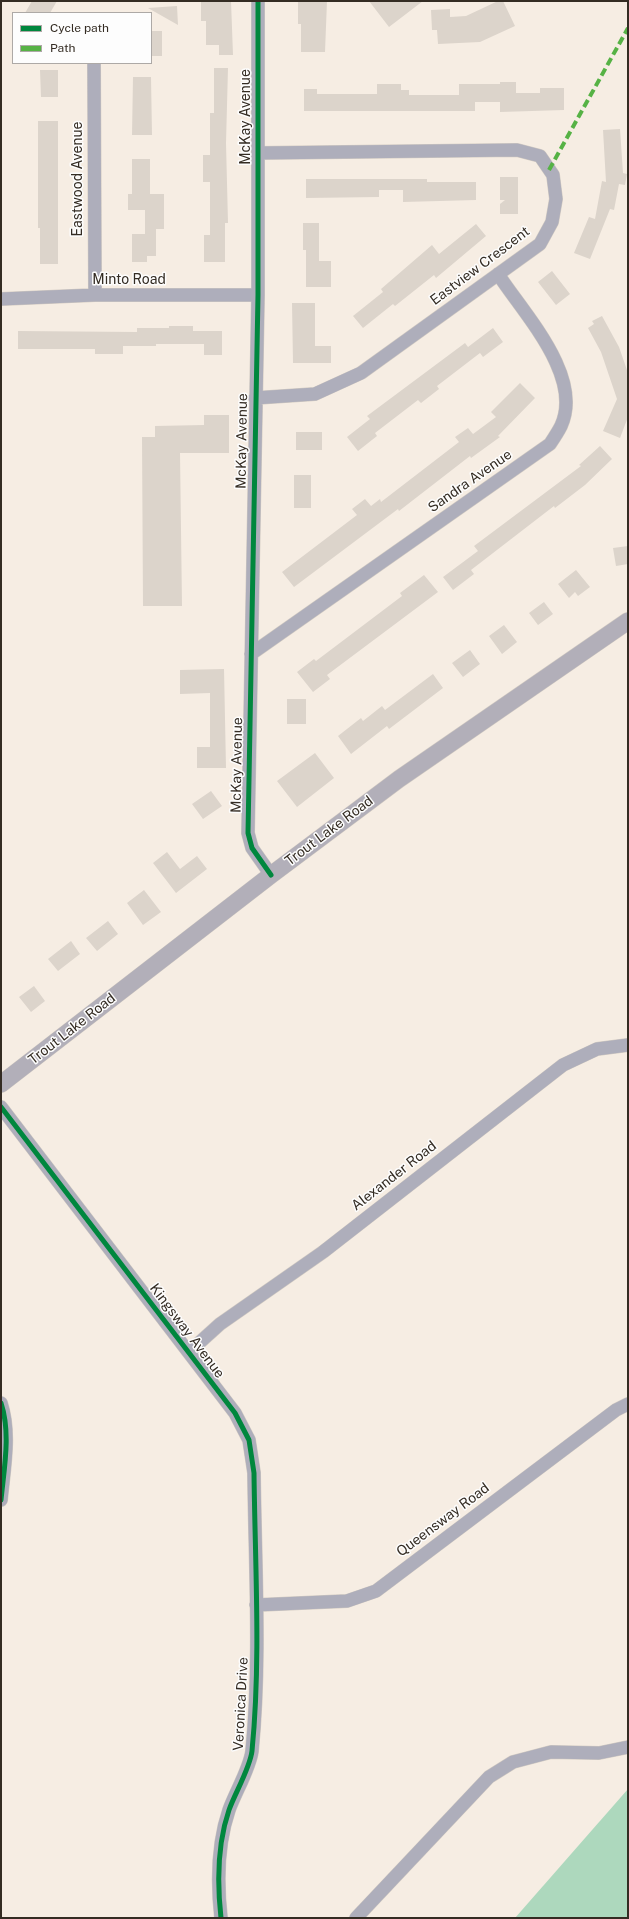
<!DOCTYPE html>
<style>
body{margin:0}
#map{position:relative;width:629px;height:1919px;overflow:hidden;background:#f6ede3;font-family:"Public Sans",sans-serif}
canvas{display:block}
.frame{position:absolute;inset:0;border:2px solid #342c23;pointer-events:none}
.legend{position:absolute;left:12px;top:12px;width:140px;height:52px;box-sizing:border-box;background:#fdfdfd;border:1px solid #ada9a6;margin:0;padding:5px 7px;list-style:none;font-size:12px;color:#342c23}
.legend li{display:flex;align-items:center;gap:8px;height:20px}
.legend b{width:20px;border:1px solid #ada9a6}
</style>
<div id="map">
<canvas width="629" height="1919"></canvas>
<div class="frame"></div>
<ul class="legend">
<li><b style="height:5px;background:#00873e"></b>Cycle path</li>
<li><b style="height:5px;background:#56b245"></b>Path</li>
</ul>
</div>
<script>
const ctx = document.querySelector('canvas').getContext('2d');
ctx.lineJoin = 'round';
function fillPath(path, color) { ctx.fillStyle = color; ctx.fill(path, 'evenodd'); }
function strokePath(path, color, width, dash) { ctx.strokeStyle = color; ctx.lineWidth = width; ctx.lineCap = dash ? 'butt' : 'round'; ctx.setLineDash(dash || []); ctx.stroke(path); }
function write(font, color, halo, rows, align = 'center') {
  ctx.font = font + ' "Public Sans",sans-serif'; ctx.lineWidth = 3; ctx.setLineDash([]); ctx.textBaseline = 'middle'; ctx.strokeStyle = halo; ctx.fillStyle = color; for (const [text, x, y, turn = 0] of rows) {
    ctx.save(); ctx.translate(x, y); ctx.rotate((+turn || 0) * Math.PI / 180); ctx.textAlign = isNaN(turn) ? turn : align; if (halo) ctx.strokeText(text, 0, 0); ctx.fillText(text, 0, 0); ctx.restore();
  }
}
fillPath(new Path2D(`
 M628 1789V1918H515Z`), '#add8bd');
fillPath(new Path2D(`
 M32 1H57L50 13H25Z
 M201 1H231L233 55H219V45H206V21H201Z
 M298 1H327L325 52H301V24H298Z
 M369 1H423L389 27Z
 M498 1H503L515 26 480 42 438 44 437 30H432L431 10 450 9V17L466 16Z
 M177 6 178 25 148 8Z
 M151 31H162V56H151Z
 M214 68H228L226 143 228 223H225V262H204V235H210V182H203V155H210V113H214Z
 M40 70H58V97H41Z
 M133 77H151L152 135H132Z
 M500 82H516V93H540V88H564V110L500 112V102H475V111H304V89H317V94H377V84H401V90H409V95H459V84H500Z
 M38 121H58V264H40V228H38Z
 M620 129 623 173 627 174 625 185 619 184 614 210 610 209 590 259 574 253 589 217 595 219 602 181 606 182 603 130Z
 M132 159H150V194H164V229H156V256H147V262H132V234H145V210H128V194H132Z
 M500 177H518V214H500V204L505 200H500Z
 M306 179H427V182H476V200L403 202V190H379V197L306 198Z
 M303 223H319V261H331V287H306V250H303Z
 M476 224 486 236 436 278 434 275 395 306 393 304 363 328 353 316 383 292 381 289 432 245 439 254Z
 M552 271 570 294 556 305 538 282Z
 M292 303H315V346H331V363H293Z
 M602 316 619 347 628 373V417L620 438 603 431 617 399 601 352 588 328 594 324 592 321Z
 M169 326H193V331H222V355H204V344H156V346H123V354H95V349H18V331L137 332V328H169Z
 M493 328 503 342 483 357 480 353 437 386 439 389 421 403 418 400 375 433 377 436 358 451 347 437 370 419 367 416 465 343 468 347Z
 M520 383 535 398 498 436 500 437 471 458 470 456 399 511 398 509 294 587 282 572 357 515 352 509 365 499 371 506 380 499 381 502 459 442 455 437 468 428 473 434 496 417 491 412Z
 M204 415H229V453H180L182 606H143L142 437H155V426L204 425Z
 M296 432H322V450H296Z
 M600 446 612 459 585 485 555 508 554 506 471 570 474 574 453 590 443 577 478 551 474 546 581 466 579 465Z
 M294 475H311V508H294Z
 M628 546V564L616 566 613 548Z
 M576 570 590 587 578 596 575 592 569 598 558 584Z
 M424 575 438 592 327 675 330 679 313 692 297 672 314 659 316 661 402 596 400 593Z
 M544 602 553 614 538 625 529 613Z
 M504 625 517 642 502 654 489 636Z
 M470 650 480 664 463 677 452 663Z
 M224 669 226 768H197V747H210V693L180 694V670Z
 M433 674 443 688 389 729 387 726 351 754 338 736 361 718 363 721 382 706 385 710Z
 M287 699H306V724H287Z
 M315 753 334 778 297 807 277 781Z
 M211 791 222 806 203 819 192 804Z
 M167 852 180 869 197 856 207 869 176 893 153 863Z
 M144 890 161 912 143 925 127 903Z
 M108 921 118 934 97 951 86 938Z
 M71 941 80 954 58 971 48 959Z
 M34 986 45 1001 31 1012 19 997Z`), '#dcd4cb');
const minor = new Path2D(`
 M258 1V295L248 833 252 848 271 875
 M94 63 95 295
 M1 299 95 295H258
 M255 398 315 394 361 373 540 244 552 222 556 199 553 175 540 156 517 150 258 153
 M251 654 550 444C554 438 558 432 561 426 584 376 523 313 498 274
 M1 1107 235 1413 249 1440 254 1473C255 1565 261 1660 252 1751 250 1768 235 1793 229 1810 217 1845 217 1882 221 1918
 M189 1352 220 1324 323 1252 563 1065 597 1049 628 1045
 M1 1403C11 1433 4 1469 1 1500
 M256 1605 347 1601 376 1591 616 1410 628 1404
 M356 1918 489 1777 513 1762 551 1752 599 1753 628 1747`);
const major = new Path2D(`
 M1 1084 271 875 399 779 628 621`);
strokePath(minor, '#d1cac2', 14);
strokePath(major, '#d1cac2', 18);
strokePath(minor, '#aeaebb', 13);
strokePath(major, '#b2afb9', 17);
strokePath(new Path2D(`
 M549 170 628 28`), '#56b245', 4, [8, 4]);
strokePath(new Path2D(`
 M258 1V295L248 833 252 848 271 875
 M1 1107 235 1413 249 1440 254 1473C255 1565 261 1660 252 1751 250 1768 235 1793 229 1810 217 1845 217 1882 221 1918
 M1 1403C11 1433 4 1469 1 1500`), '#00873e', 5);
write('14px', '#342c23', '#fdfdfd', [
 ["McKay Avenue",246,117,-90],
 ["Eastwood Avenue",78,179,-90],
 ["Eastview Crescent",480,266,-37],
 ["Minto Road",129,280],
 ["McKay Avenue",242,441,-89],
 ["Sandra Avenue",470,481,-35],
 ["McKay Avenue",237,765,-89],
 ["Trout Lake Road",329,831,-37],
 ["Trout Lake Road",72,1029,-38],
 ["Alexander Road",394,1176,-38],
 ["Kingsway Avenue",187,1331,53],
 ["Queensway Road",443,1520,-37],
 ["Veronica Drive",241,1704,-87]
]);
</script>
